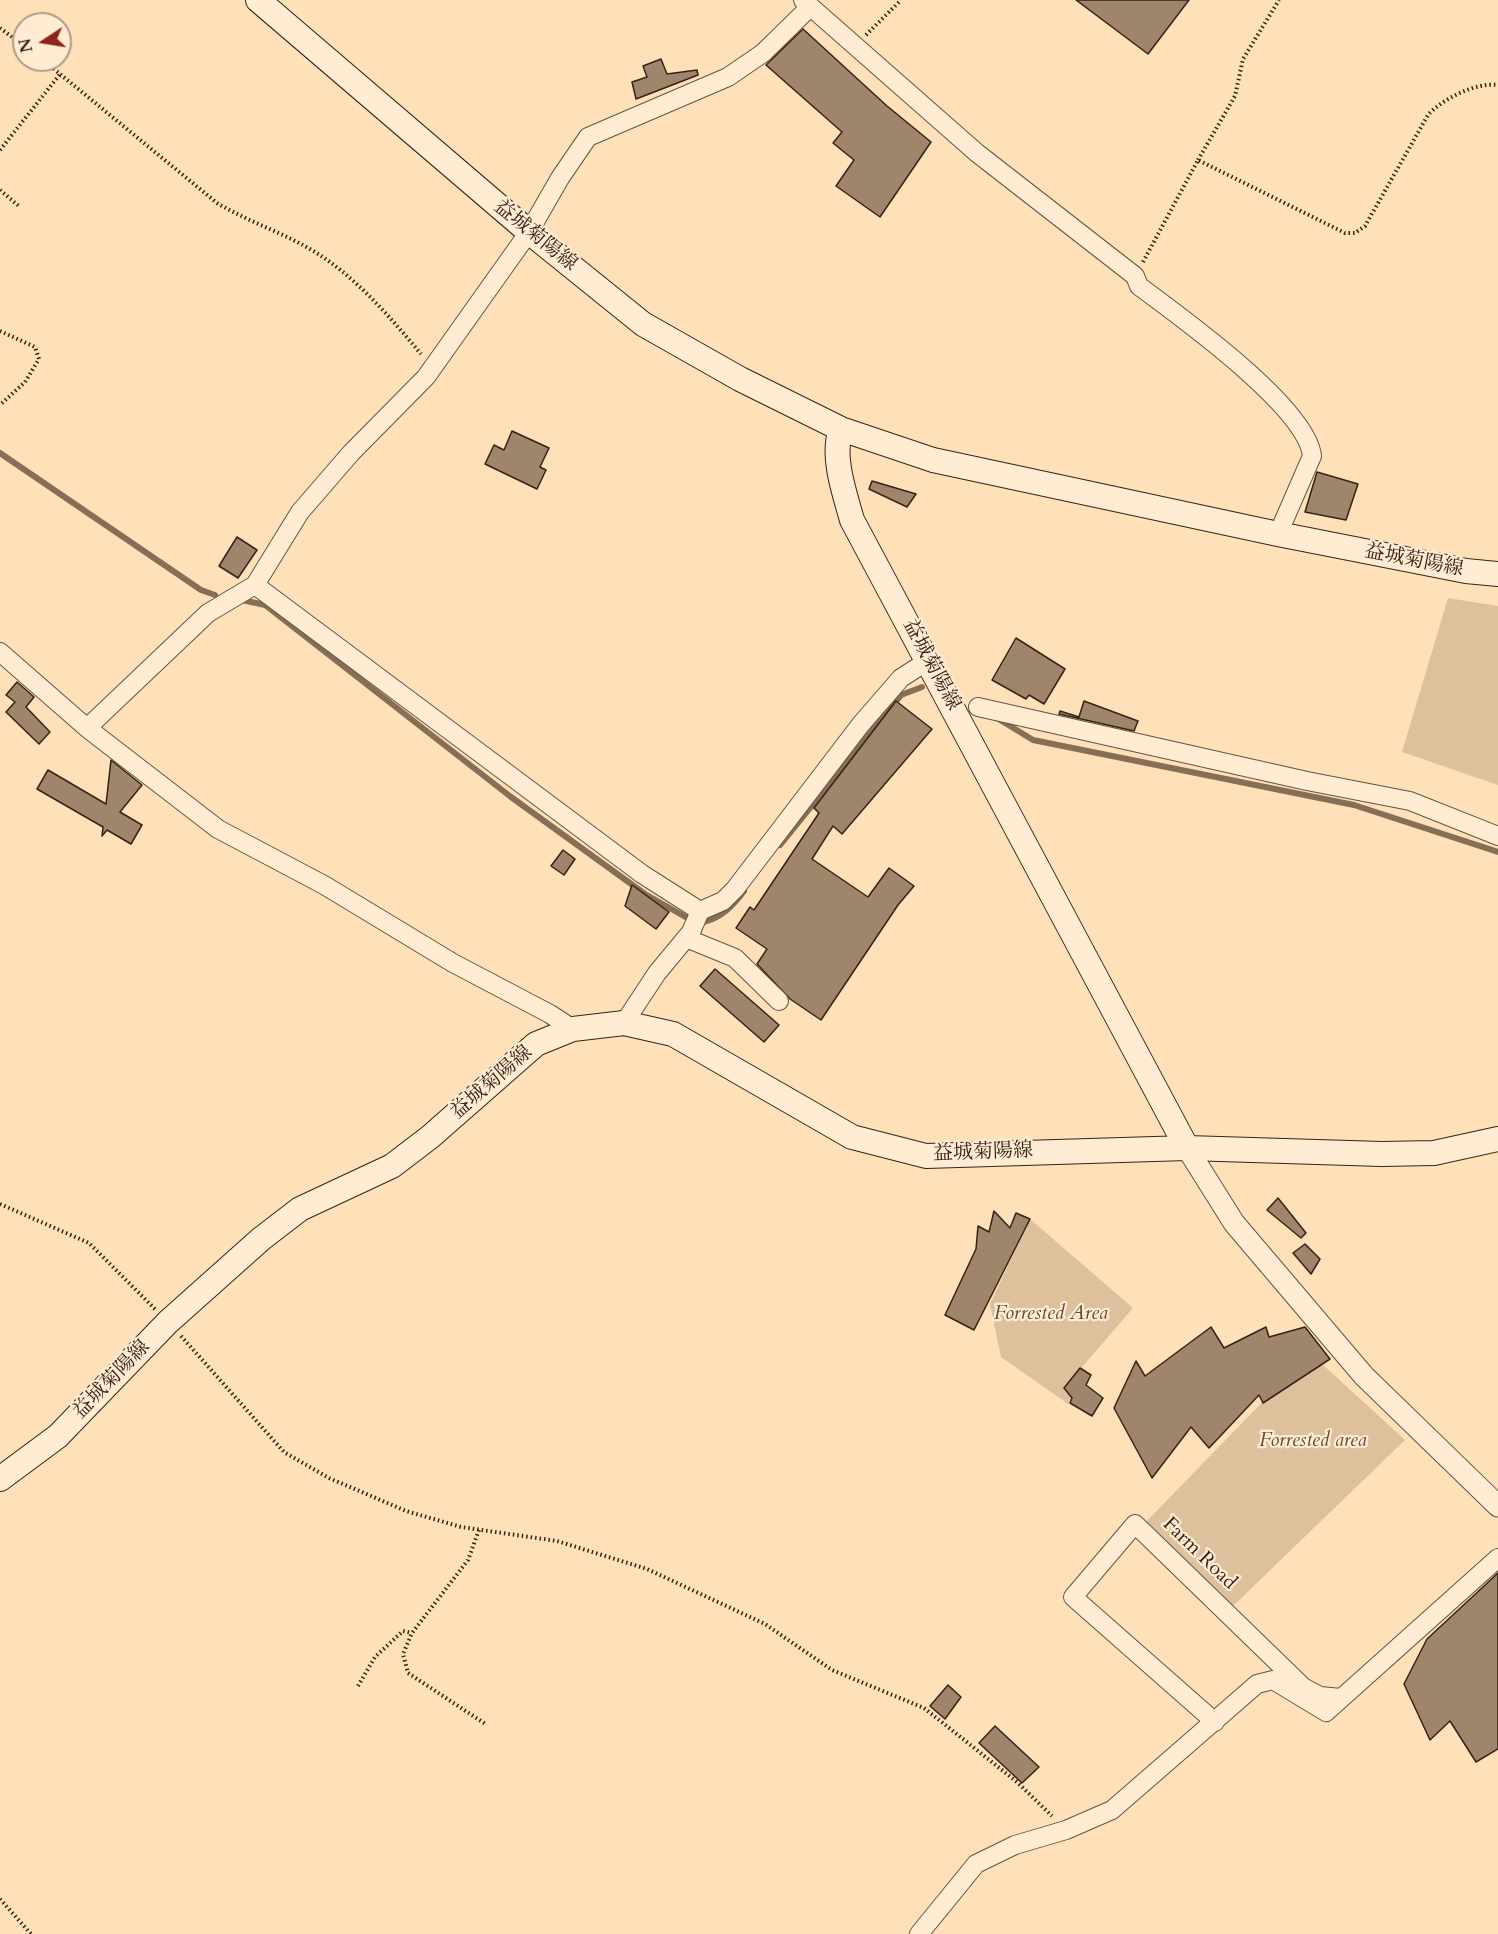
<!DOCTYPE html>
<meta charset="utf-8">
<style>
body{margin:0}
#map{position:relative;width:1498px;height:1934px;overflow:hidden;background:#ffe1b9;font-family:Cardo,serif}
canvas{display:block}
.north{position:absolute;left:12px;top:12px;width:60px;height:60px;box-sizing:border-box;background:#ffecd2;border:2px solid #af9b87;border-radius:50%;rotate:258deg;font-size:16px;font-weight:700;line-height:24px;text-align:center;color:#372217}
.north::after{content:'';display:block;margin:auto;width:21px;height:27px;background:#8f2418;clip-path:polygon(50% 0,100% 100%,50% 72%,0 100%)}
</style>
<div id="map">
<canvas width="1498" height="1934"></canvas>
<div class="north">N</div>
</div>
<script>
const ctx = document.querySelector('canvas').getContext('2d');
ctx.lineJoin = 'round';
function fillPath(path, color) { ctx.fillStyle = color; ctx.fill(path, 'evenodd'); }
function strokePath(path, color, width, dash) { ctx.strokeStyle = color; ctx.lineWidth = width; ctx.lineCap = dash ? 'butt' : 'round'; ctx.setLineDash(dash || []); ctx.stroke(path); }
function write(font, color, halo, rows, align = 'center') {
  ctx.font = font + ' Cardo,"Noto Serif JP",serif'; ctx.lineWidth = 4.5; ctx.setLineDash([]); ctx.textBaseline = 'middle'; ctx.strokeStyle = halo; ctx.fillStyle = color; for (const [text, x, y, turn = 0] of rows) {
    ctx.save(); ctx.translate(x, y); ctx.rotate((+turn || 0) * Math.PI / 180); ctx.textAlign = isNaN(turn) ? turn : align; if (halo) ctx.strokeText(text, 0, 0); ctx.fillText(text, 0, 0); ctx.restore();
  }
}
fillPath(new Path2D(`
 M1448 598 1498 606V785L1402 752Z
 M1030 1219 1133 1308 1064 1388 1072 1398 1068 1404 1001 1357 990 1304Z
 M1310 1353 1405 1440 1232 1607 1143 1525Z`), '#ddc19d');
strokePath(new Path2D(`
 M0 453 201 590 215 595
 M242 600 265 605 511 797 645 894 689 919
 M997 718 1033 740 1354 805 1498 852
 M780 845 901 695 922 687
 M703 922C721 918 733 906 744 891`), '#866e57', 6);
const building = new Path2D(`
 M1076 0H1189L1148 54Z
 M803 29 887 106 931 142 880 217 836 186 854 160 833 143 842 132 766 65Z
 M661 59 667 74 697 70 698 75 636 99 632 82 647 77 643 66Z
 M512 431 549 448 540 467 546 470 537 489 485 464 494 445 504 450Z
 M1317 472 1358 484 1346 520 1305 512Z
 M872 481 916 494 907 507 869 489Z
 M237 537 257 550 238 578 219 566Z
 M1016 638 1065 669 1044 704 1029 695 1026 699 992 680Z
 M17 682 34 697 26 707 50 732 39 744 6 712 15 702 6 695Z
 M896 701 932 729 842 834 833 826 812 859 868 897 889 868 914 886 898 905 821 1020 790 999 757 964 767 949 736 928 750 907 754 910 819 813 814 808Z
 M1084 701 1138 721 1134 731 1059 714 1060 711 1079 717Z
 M111 760 142 785 120 812 142 825 131 844 107 830 102 836 103 827 37 789 48 770 106 804Z
 M563 850 575 859 564 875 551 866Z
 M632 885 669 912 656 929 625 906Z
 M715 969 779 1025 764 1042 700 986Z
 M1278 1198 1306 1233 1301 1238 1267 1210Z
 M994 1211 1010 1228 1016 1213 1030 1219 974 1330 945 1315 976 1249 978 1226 989 1232Z
 M1305 1244 1320 1259 1311 1274 1293 1253Z
 M1211 1327 1224 1348 1266 1327 1269 1337 1305 1327 1330 1359 1263 1403 1259 1395 1209 1448 1191 1427 1152 1478 1114 1408 1136 1361 1145 1376Z
 M1080 1368 1091 1375 1086 1385 1103 1398 1092 1416 1070 1403 1072 1398 1064 1388Z
 M1498 1573V1749L1476 1762 1450 1721 1430 1740 1404 1684 1427 1639Z
 M948 1685 961 1697 945 1719 930 1706Z
 M995 1726 1039 1767 1022 1783 979 1743Z`);
fillPath(building, '#9f856b');
strokePath(building, '#372217', 1.5);
const minor = new Path2D(`
 M803 0 977 153 1135 276 1139 286C1179 316 1307 407 1312 456L1278 534
 M255 585 642 874 700 911
 M0 652 87 728 218 829 324 885 453 963 550 1014 573 1029
 M978 707 1307 781 1410 801 1498 836
 M87 728 208 613 255 585 300 512 351 453 426 377 529 232 560 178 588 137 728 77 763 53 810 7
 M686 938 735 958 779 1001
 M624 1023 657 973 691 932 700 911 723 901 735 889 861 724 901 678 929 660
 M1215 1722 1073 1597 1135 1524 1303 1687 1320 1696 1341 1698
 M919 1934 976 1864 1015 1845 1066 1830 1112 1810 1257 1684 1273 1680 1326 1712 1498 1558`);
const tertiary = new Path2D(`
 M1187 1148 1234 1223 1364 1376 1498 1506`);
const secondary = new Path2D(`
 M258 0 529 232 643 324 740 379 841 429 933 460 1278 534 1466 571 1498 574
 M841 429C831 457 845 494 852 520L1187 1148
 M0 1479 58 1436 168 1322 261 1239 300 1209 392 1166 430 1137 536 1044 573 1029 624 1023 673 1034 852 1137 926 1156 1187 1148 1382 1154 1434 1153 1498 1139`);
strokePath(minor, '#695240', 20);
strokePath(tertiary, '#695240', 23);
strokePath(secondary, '#372217', 26);
strokePath(new Path2D(`
 M0 28 24 46
 M866 35 901 0
 M43 60 217 203C249 222 284 233 315 252 356 277 390 317 421 354
 M0 150 61 73
 M1198 160 1235 96 1243 59 1279 0
 M0 190 20 207
 M1143 262 1198 160 1345 233H1355L1365 226 1428 115C1442 99 1476 82 1498 85
 M0 331 35 347 39 359 25 382 0 405
 M0 1204 89 1243 155 1309
 M181 1336 284 1452 329 1478 406 1511 461 1527 557 1541 647 1569 765 1624 832 1670 924 1708 1017 1782 1052 1816
 M479 1530 468 1560 412 1633 403 1654 408 1673 487 1725
 M358 1686 375 1657 403 1631 412 1633
 M0 1899 31 1934`), '#372217', 4, [1.5, 3]);
strokePath(minor, '#ffecd2', 18);
strokePath(tertiary, '#ffecd2', 21);
strokePath(secondary, '#ffecd2', 24);
write('20px', '#372217', '#ffecd2', [
 ["益城菊陽線",535,236,39],
 ["益城菊陽線",1414,561,11],
 ["益城菊陽線",931,665,62],
 ["益城菊陽線",492,1083,-41],
 ["益城菊陽線",983,1153,-2],
 ["益城菊陽線",112,1380,-46],
 ["Farm Road",1199,1554,44]
]);
write('italic 20px', '#604a38', '#ffecd2', [
 ["Forrested Area",1051,1314],
 ["Forrested area",1313,1441]
]);
</script>
